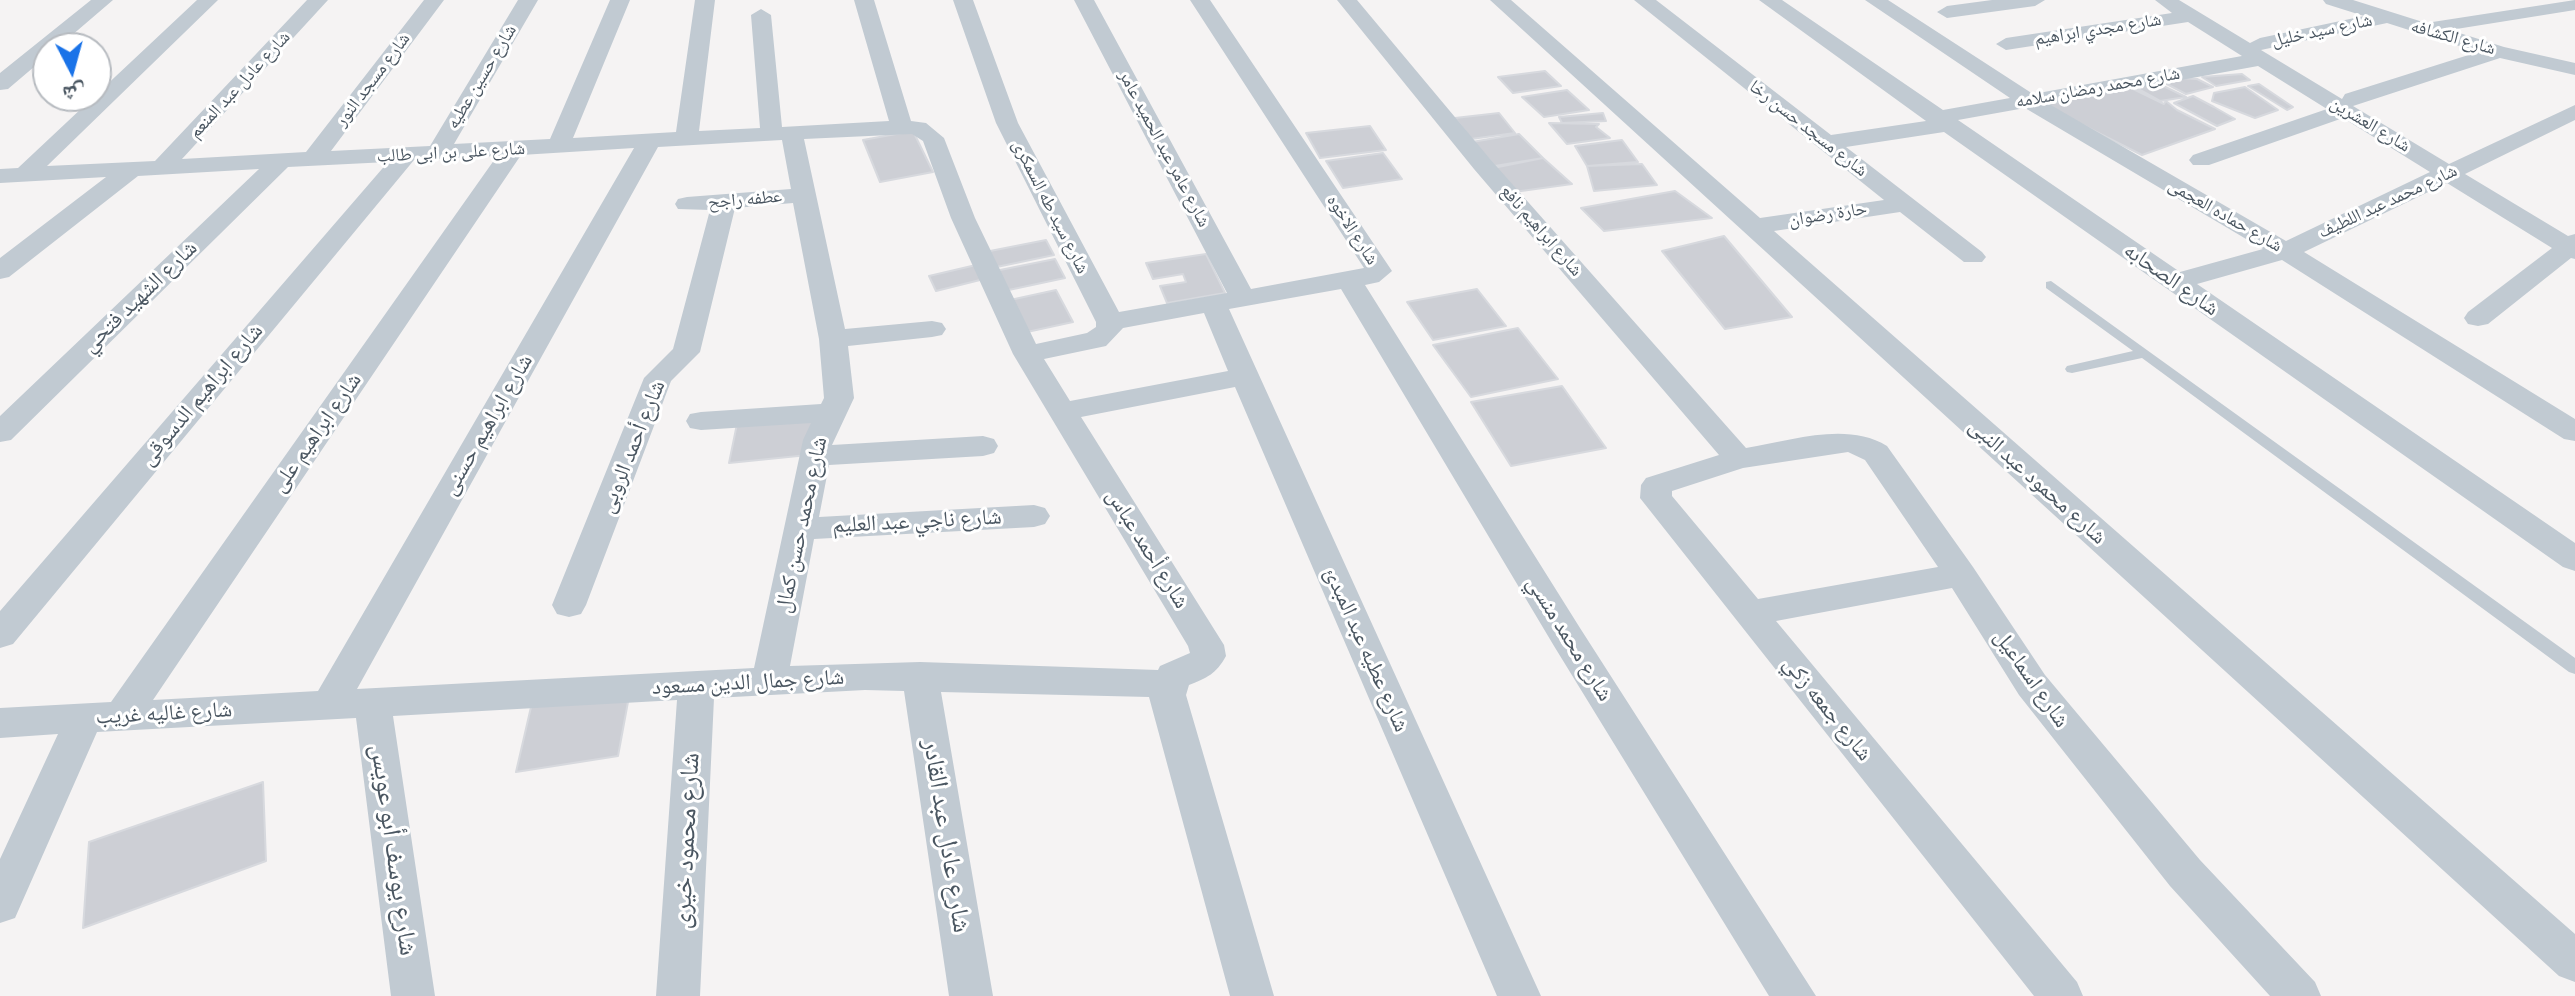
<!DOCTYPE html>
<meta charset="utf-8">
<style>
body{margin:0}
#map{position:relative;width:2575px;height:996px;overflow:hidden;background:#f5f3f3;font-family:"Archivo Narrow","Noto Naskh Arabic",sans-serif}
canvas{display:block}
.north{position:absolute;left:32px;top:32px;width:80px;height:80px;box-sizing:border-box;background:#fff;border:2px solid #b7bbc0;border-radius:50%;rotate:174deg;font-size:22px;font-weight:700;line-height:32px;text-align:center;color:#4a5661}
.north::after{content:'';display:block;margin:auto;width:28px;height:36px;background:#1a73e8;clip-path:polygon(50% 0,100% 100%,50% 72%,0 100%)}
</style>
<div id="map">
<canvas width="2575" height="996"></canvas>
<div class="north">ش</div>
</div>
<script>
const ctx = document.querySelector('canvas').getContext('2d');
ctx.lineJoin = 'round';
function fillPath(path, color) { ctx.fillStyle = color; ctx.fill(path, 'evenodd'); }
function strokePath(path, color, width, dash) { ctx.strokeStyle = color; ctx.lineWidth = width; ctx.lineCap = dash ? 'butt' : 'round'; ctx.setLineDash(dash || []); ctx.stroke(path); }
function write(font, color, halo, rows, align = 'center') {
  ctx.font = font + ' "Archivo Narrow","Noto Naskh Arabic",sans-serif'; ctx.lineWidth = 6; ctx.setLineDash([]); ctx.textBaseline = 'middle'; ctx.strokeStyle = halo; ctx.fillStyle = color; for (const [text, x, y, turn = 0] of rows) {
    ctx.save(); ctx.translate(x, y); ctx.rotate((+turn || 0) * Math.PI / 180); ctx.textAlign = isNaN(turn) ? turn : align; if (halo) ctx.strokeText(text, 0, 0); ctx.fillText(text, 0, 0); ctx.restore();
  }
}
const building = new Path2D(`
 M1545 71 1561 86 1513 93 1498 77Z
 M2242 74 2250 80 2216 86 2202 77Z
 M2179 78 2197 79 2213 87 2186 94 2159 80Z
 M2153 81 2186 97 2160 101 2131 85Z
 M2259 84 2293 107 2287 110 2248 86Z
 M2127 86 2164 104 2166 101 2177 110 2215 129 2142 155 2043 105Z
 M2245 87 2278 110 2255 118 2212 101 2214 93Z
 M1567 90 1589 110 1544 117 1522 97Z
 M2193 96 2214 107 2235 119 2217 126 2174 103Z
 M1499 113 1515 133 1471 139 1455 118Z
 M1603 113 1606 121 1562 123 1559 117Z
 M1549 123 1599 124 1596 127 1610 138 1567 144Z
 M1370 126 1386 150 1320 158 1306 133Z
 M913 131 933 172 880 182 863 140Z
 M1519 134 1543 158 1495 166 1472 142Z
 M1622 140 1638 162 1587 166 1575 146Z
 M1383 153 1402 179 1343 188 1326 161Z
 M1543 158 1572 184 1514 192 1493 168Z
 M1642 164 1657 185 1594 191 1587 166Z
 M1675 191 1712 218 1604 231 1581 208Z
 M1724 236 1792 317 1725 329 1662 251Z
 M1046 240 1054 255 992 268 985 252Z
 M1206 254 1225 293 1167 303 1160 286 1186 282 1183 274 1153 279 1146 263Z
 M1055 259 1065 278 1004 291 995 271Z
 M976 265 984 279 936 291 929 276Z
 M1477 289 1506 326 1433 340 1407 302Z
 M1056 290 1073 322 1027 332 1010 300Z
 M1518 328 1558 379 1471 397 1433 345Z
 M1562 386 1606 448 1511 466 1471 402Z
 M813 417 808 455 729 463 737 424Z
 M630 691 618 756 516 772 531 707Z
 M263 782 266 861 83 928 89 842Z`);
fillPath(building, '#cdcfd5');
strokePath(building, '#d7d9de', 2);
fillPath(new Path2D(`
 M2051 281 2575 658V674L2569 672 2142 358 2072 373 2067 372 2065 369 2067 366 2133 351 2046 288V282Z`), '#c1cad2');
fillPath(new Path2D(`
 M91 0H113L57 48H48V55L8 89 0 90V73Z
 M197 0H218L47 166 155 161 307 0H328L182 159 306 152 424 0H444L331 151 430 146 518 0H538L454 144 550 139 610 0H630L573 138 676 132 695 0H715L699 131 760 128 751 15 761 9 771 15 782 127 889 121 854 0H874L911 121 926 123 944 138 975 218 1036 344 1087 333 1096 327V322L996 123 953 0H973L1018 123 1119 312 1227 293 1074 0H1094L1251 289 1364 268 1190 0H1210L1392 271 1379 282 1365 285 1580 628 1816 996H1769L1554 646 1341 289 1229 309 1541 996H1497L1235 387 1081 417 1224 645 1226 656C1216 674 1207 678 1189 685L1186 695 1274 996H1230L1149 697 941 692 993 996H949L904 691 865 690 714 698 700 996H656L677 700 393 716 435 996H391L356 718 97 732 15 918 0 923V859L58 734 0 738V708L111 702 497 156 414 160 13 644 0 648V611L388 162 288 167 11 440 0 442V416L259 169 138 176 9 277 0 279V258L106 177 0 183V169L18 168ZM912 134 923 141 951 218 1013 354 1188 646 1190 653 1160 666 1158 670 920 662 790 666 814 539 1034 527 1045 524 1050 516 1045 508 1034 505 819 517 829 465 983 456 994 453 998 446 994 439 983 436 832 445 854 398 848 346 932 337 942 335 946 329 942 323 932 321 845 329 804 139ZM782 140 791 189 687 197 678 199 675 204 678 209 710 210 673 349 644 378 552 605 557 614 569 617 581 614 586 605 671 381 700 352 735 208 793 203 819 339 824 398 821 404 701 412 690 414 686 421 690 428 701 430 811 423 803 440 754 668 357 689 658 147ZM634 148 318 691 153 700 521 155ZM1204 313 1228 371 1070 401 1044 359 1106 346 1123 328Z
 M1337 0H1357L1490 159 1746 448C1791 441 1846 421 1887 446L1973 567 2045 675 2200 860 2315 982 2321 996H2270L2170 886 2019 695 1952 588 1776 621 2077 982 2083 996H2034L1640 498 1641 485 1646 478 1719 455 1474 169ZM1848 452 1865 460 1938 567 1758 599 1672 496V491L1743 468Z
 M1490 0H1511L1760 218 1884 200 1634 0H1656L1831 135 1926 121 1759 0H1782L1943 110 2010 98 1865 0H1888L2033 94 2242 56 2188 22 2006 50 1996 44 2006 38 2172 13 2155 0H2179L2250 43 2260 38 2364 16 2326 4 2323 0H2353L2426 23 2575 0V10L2450 30 2504 47 2575 63V75L2500 58 2353 106 2449 164 2575 105V120L2465 174 2568 236 2575 234V259L2571 258 2488 324 2478 326 2468 324 2464 318 2468 312 2552 248 2447 183 2304 252 2575 419V441L2564 439 2282 260 2197 284 2575 543V571L2563 567 1944 132 1846 147 1982 252 1986 257 1982 262H1964L1900 212 1774 231 2575 934V982L2559 976ZM2387 23 2478 52 2345 94 2342 99 2261 50ZM2258 66 2327 109 2193 155 2189 160 2193 165H2209L2343 118 2430 172 2286 241 2049 104ZM2025 108 2263 249 2180 272 1958 120Z
 M1992 0H2045L2035 6 1947 18 1937 12 1947 6Z`), '#c1cad2');
write('18px', '#4a5661', '#fff', [
 ["شارع مجدي ابراهيم",2098,30,-9],
 ["شارع سيد خليل",2322,31,-12],
 ["شارع الكشافه",2453,38,16],
 ["شارع حسين عطيه",482,77,-59],
 ["شارع مسجد النور",373,80,-53],
 ["شارع عادل عبد المنعم",240,85,-47],
 ["شارع محمد رمضان سلامه",2098,88,-10],
 ["شارع العشرين",2370,125,31],
 ["شارع مسجد حسن رخا",1808,129,38],
 ["شارع عامر عبد الحميد عامر",1164,149,62],
 ["شارع على بن ابى طالب",451,153,-3],
 ["عطفه راجح",745,200,-5],
 ["شارع محمد عبد اللطيف",2388,202,-25],
 ["شارع سيد طه السمكرى",1050,207,63],
 ["حارة رضوان",1828,215,-9],
 ["شارع حماده العجمى",2225,216,30],
 ["شارع الاخوه",1352,230,57],
 ["شارع ابراهيم نافع",1541,231,49]
]);
write('22px', '#4a5661', '#fff', [
 ["شارع الصحابه",2171,280,35],
 ["شارع الشهيد فتحي",140,297,-44],
 ["شارع ابراهيم الدسوقى",202,395,-50],
 ["شارع ابراهيم حسنى",488,425,-60],
 ["شارع ابراهيم على",317,433,-55],
 ["شارع أحمد الروبى",633,447,-68],
 ["شارع محمود عبد النبى",2037,482,42],
 ["شارع ناجي عبد العليم",917,522,-3],
 ["شارع محمد حسن كمال",802,525,-78],
 ["شارع أحمد عباس",1147,549,58],
 ["شارع محمد منسي",1569,639,58],
 ["شارع عطيه عبد المبدئ",1366,650,66],
 ["شارع اسماعيل",2031,679,55],
 ["شارع جمال الدين مسعود",748,683,-3],
 ["شارع جمعه زكي",1827,709,51],
 ["شارع غاليه غريب",164,714,-3]
]);
write('26px', '#4a5661', '#fff', [
 ["شارع عادل عبد القادر",946,836,81],
 ["شارع محمود خيرى",687,841,-87],
 ["شارع يوسف أبو عويس",393,850,82]
]);
</script>
